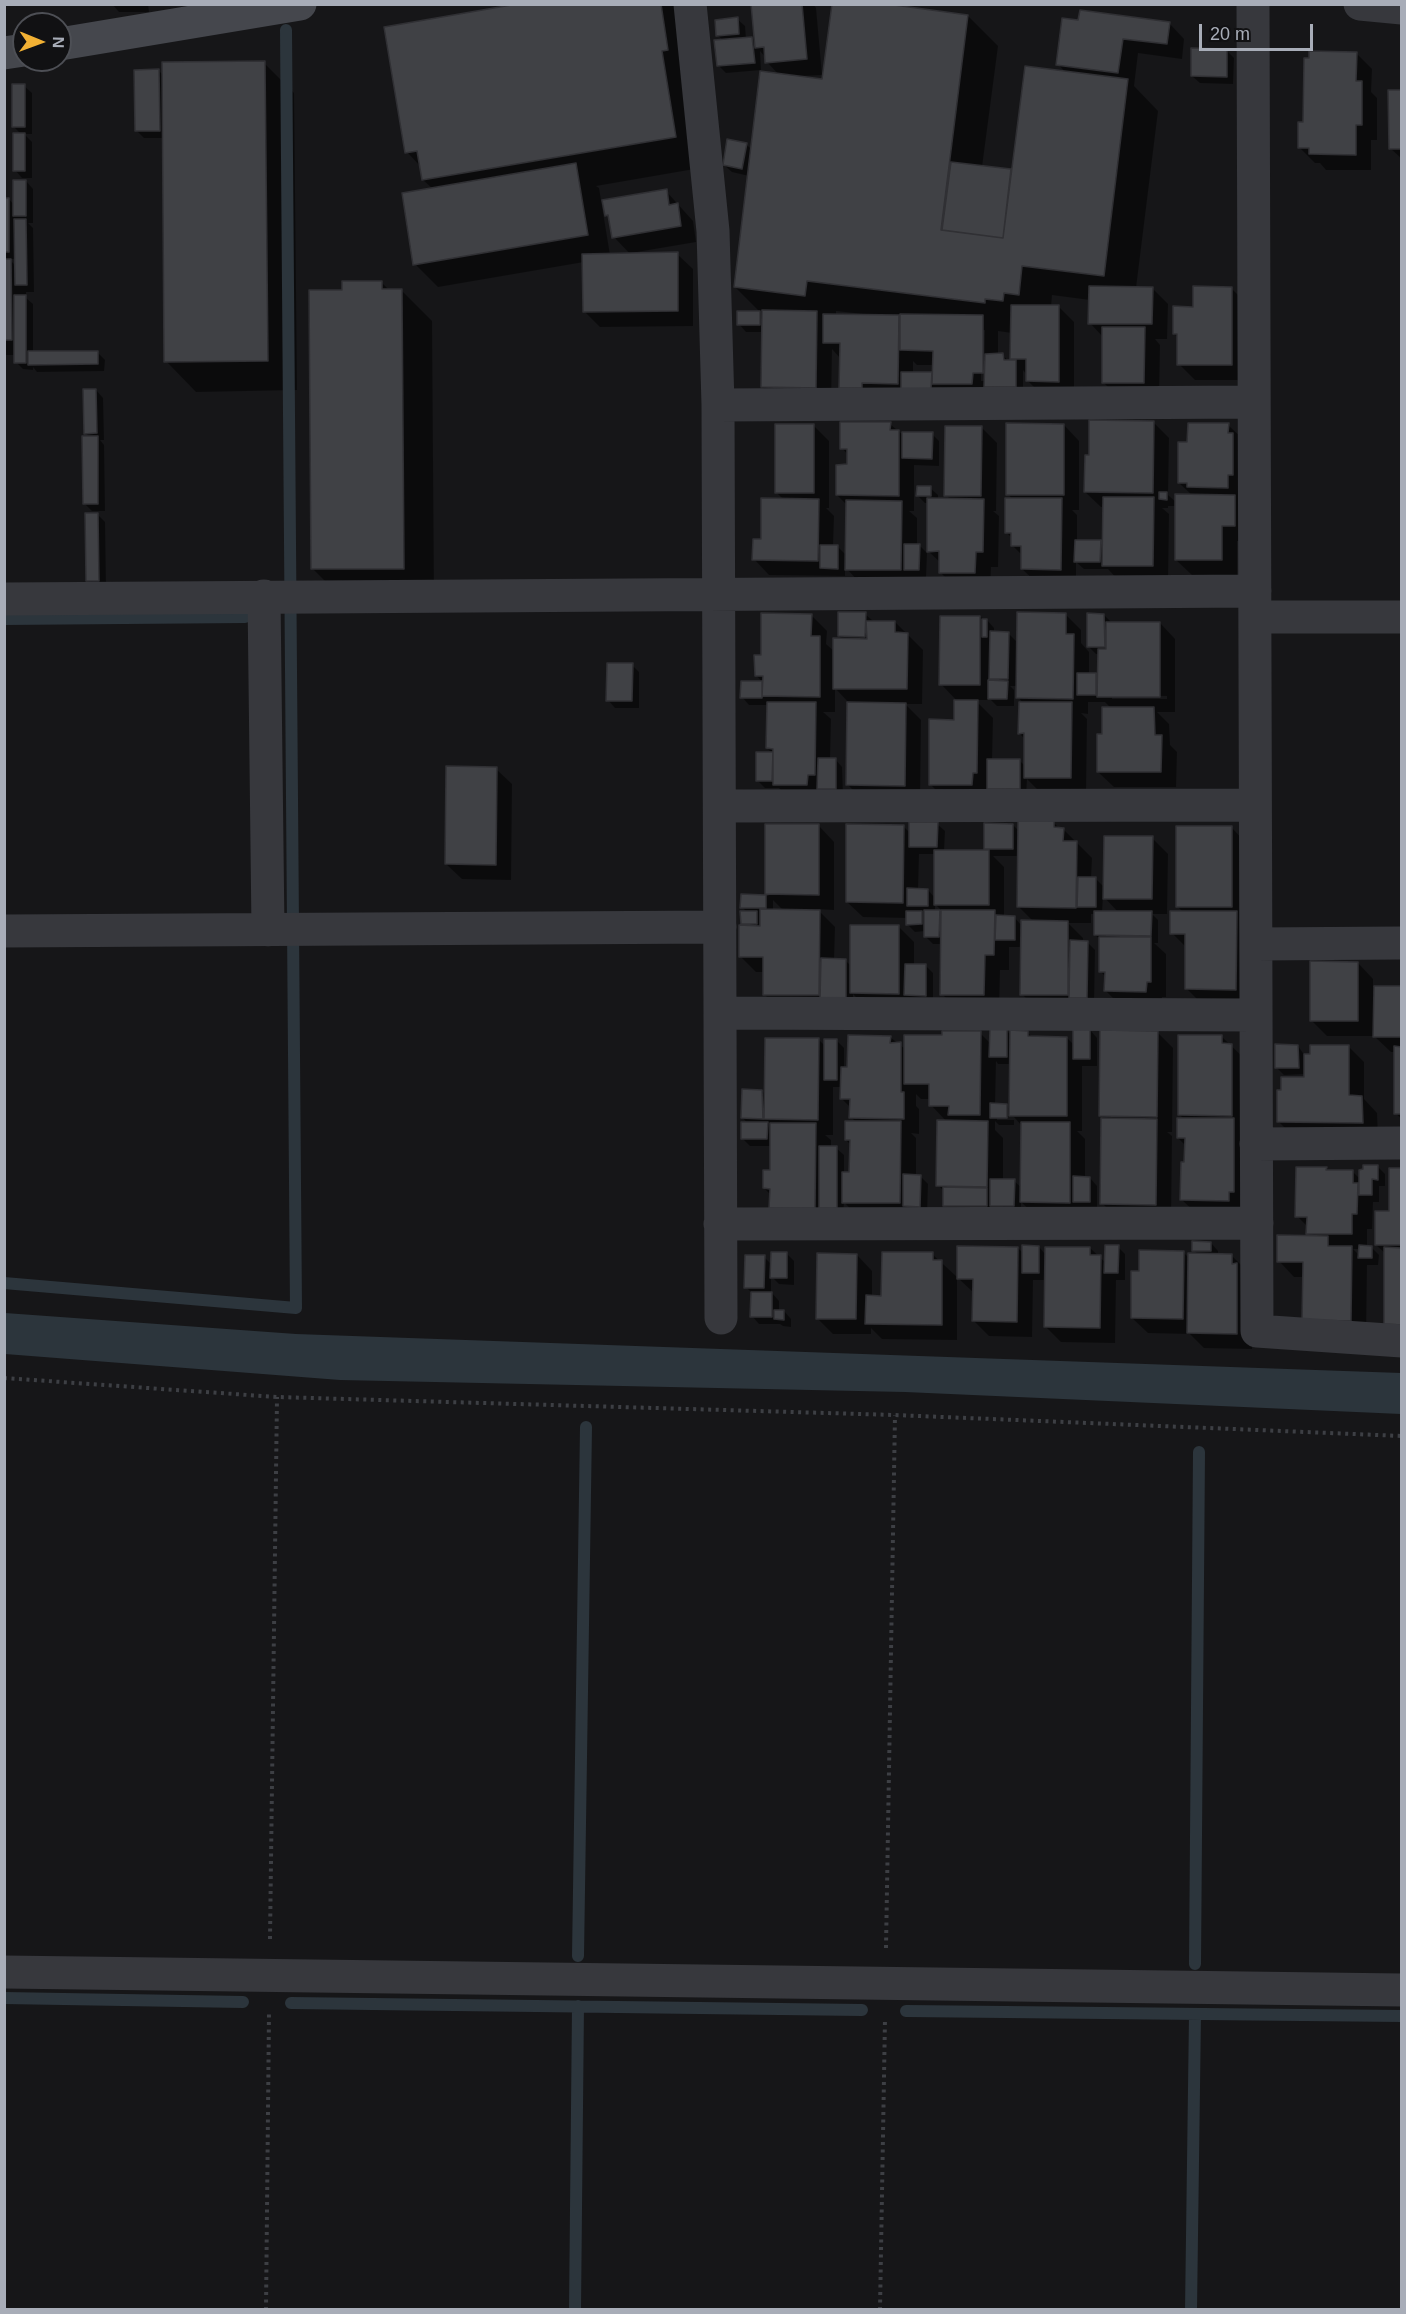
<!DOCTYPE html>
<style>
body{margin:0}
#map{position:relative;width:1406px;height:2314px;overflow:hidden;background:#161618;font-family:Helvetica,sans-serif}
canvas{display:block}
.frame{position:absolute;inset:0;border:6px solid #a8adb8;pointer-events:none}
.north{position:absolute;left:12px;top:12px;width:60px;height:60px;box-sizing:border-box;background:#111113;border:2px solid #4d4f55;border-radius:50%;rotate:91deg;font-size:16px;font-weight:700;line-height:24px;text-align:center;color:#a8adb8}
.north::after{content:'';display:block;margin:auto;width:21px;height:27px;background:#f2b134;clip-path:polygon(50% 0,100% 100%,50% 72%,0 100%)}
.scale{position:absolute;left:1199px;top:24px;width:114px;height:27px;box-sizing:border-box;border:3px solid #a8adb8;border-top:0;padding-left:8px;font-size:18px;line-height:21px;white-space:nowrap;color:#a8adb8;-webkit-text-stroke:4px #111113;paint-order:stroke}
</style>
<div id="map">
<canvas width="1406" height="2314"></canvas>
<div class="frame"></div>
<div class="north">N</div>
<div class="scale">20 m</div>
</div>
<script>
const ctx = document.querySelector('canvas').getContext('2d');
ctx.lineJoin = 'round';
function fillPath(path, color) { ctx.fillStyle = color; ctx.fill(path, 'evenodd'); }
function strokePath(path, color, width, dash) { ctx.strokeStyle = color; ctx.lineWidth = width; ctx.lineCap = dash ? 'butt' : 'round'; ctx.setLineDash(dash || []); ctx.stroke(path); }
fillPath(new Path2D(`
 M5 1313 296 1334 1401 1373V1414L905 1392 340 1380 5 1354Z`), '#2c353c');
fillPath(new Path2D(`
 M112 4H148L149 12H119Z
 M526 4H678L706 167 596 186 599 188 610 255H631L614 237 610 219 607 215 666 191 693 221 696 242 631 253V255L677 254 693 269V326L600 327 585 312 584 262 438 287 415 264 433 189 423 180 421 167 407 152Z
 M753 4H813L816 8 822 75 799 76 824 81 968 16 998 46 982 167 1011 171 1013 173 1066 73 1058 64 1080 21 1169 23 1184 39 1182 59 1138 53 1134 86 1158 111 1136 288H1152L1168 304 1167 339H1155L1160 345 1159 398H1119L1103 382V337L1090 323V300L1052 295 1051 307H1059L1074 322V397L1043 396 1028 381 1027 375 1023 370V394L856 403 840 358 832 349 831 403 778 402 762 387 763 332H746L739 324V313H761L735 287 749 176 732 172 724 165 746 144 752 150 780 76 767 62 766 58 760 51 761 70 726 73 718 65 723 40 717 35 737 19 745 26 746 39 752 38 756 42ZM836 311 863 314V316H836ZM981 330H985L984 381H981ZM998 331 1012 333V359L1015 362H1009L1003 355H998ZM913 361 917 365H934V376L931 374H913Z
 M1226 50 1234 58 1233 84 1200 83 1192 76Z
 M1356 53 1372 69 1371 92 1377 98V140H1371V170H1326L1320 163H1315L1299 147 1305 123Z
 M264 63 294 93 297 390 196 392 166 361 164 138H144L136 130 159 71 164 76Z
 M24 86 32 93V134H24L32 142V178H22L15 170 22 135 14 127Z
 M1402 91V159L1390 148Z
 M26 181 33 189V223H28L33 228 34 292H26V298L33 304V353L97 352 105 360 104 371 37 372 33 367V370L23 369 16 362V355H4V261H7L4 258V199H9L14 205ZM9 259H16V266Z
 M382 283 390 291H402L432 321 434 598 343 599 313 569 343 291Z
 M1232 289 1247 304V380H1195L1179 364V338L1174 334 1194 308Z
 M96 390 103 398 104 440H100L104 445 105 511H92L85 504 90 437 85 433Z
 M1153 422 1169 438 1168 495 1177 503 1193 496 1179 483 1189 443 1228 425 1244 440 1250 541H1237V575H1192L1176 560 1177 506H1168V508H1162L1169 514 1168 581H1119L1108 569H1084L1076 562V585L1038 584 1022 569 1023 556 1012 545V538L1007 533 1013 499 1007 494 1064 425 1079 441V510H1072L1077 515V542H1100L1104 546 1105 507H1101L1085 492 1090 456Z
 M890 424 904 436 932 434 939 441V466L914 465V511H909L917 518V545H919L927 553 926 577 862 585 845 567V576L769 575 754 559 784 500 776 492 814 426 829 441V508H826L834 516 833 546H837L847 556V505L837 495 849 466 848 455 842 448Z
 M981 427 997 443 996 511H993L999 516 998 567H991L990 588H956L940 572 941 563 928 551V503H925L918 496 930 488 938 495V500H951L946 495Z
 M97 514 105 522 106 588H95L87 580Z
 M865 614 873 621 895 622 923 650 922 704H905L921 720 920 801 863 800 847 784 850 704 835 688V712H823L831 719 830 759H835L842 767 843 796 791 800 779 788H765L757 780 758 753 773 754 767 748 768 705H749L742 697V683H763L756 675 762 656 811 615 827 631 826 644 835 652 843 640 839 636Z
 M1065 614 1081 630V643L1089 652V674L1096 675 1099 678V654H1096L1088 646 1104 615 1112 623H1160L1175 639V712H1157L1169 724 1170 745 1177 752 1176 787H1114L1098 772 1103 736 1111 708 1105 702H1088V714L1081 713 1087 719 1086 793H1041L1027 779 1026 796 987 800H946L930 784 956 721 958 702 941 684 980 617 987 620 994 628V632L1008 633 1018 643ZM1010 686H1018V697L1023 703 1019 733 1025 739V766L1019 760H992L993 718 975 700H991L997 706H1014V690ZM1112 695 1167 696V699H1112Z
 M632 665 639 672V708H615L608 700Z
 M496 769 512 784 511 880 462 879 446 864Z
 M1054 823 1060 829H1063L1092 858 1091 878H1095L1105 888 1152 838 1168 854 1167 914H1152L1158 920V943H1154L1166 954V997H1162L1161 1007 1121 1006 1106 991V977L1100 971 1101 940 1095 935 1096 914H1091V923H1068L1083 938V942H1087L1095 950 1094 1005 1037 1010 1022 994V947H1009V970H1000L999 1010H958L942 994V944H933L925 936V931L915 932 907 924V918L863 917 847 902 903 826 911 834 937 824 945 831 944 851 989 852 986 848 1013 825 1020 832ZM919 854H936L935 898 928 890H918ZM993 856H1019V907L1034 922 1022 926 1014 917H1004V867ZM1103 896 1119 913 1102 912ZM935 904 943 912H935Z
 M819 826 834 842V910L817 909 835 927 834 960H845L851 966 899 927 914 942V966H926L933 973V1003L867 1008 853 994V1005L780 1010 764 994V972H756L740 956 746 927 742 923 748 913 742 907V896H769L766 893ZM773 900 784 911H773Z
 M1232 828 1247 844 1251 1005 1202 1004 1186 988 1187 948 1172 933 1183 912 1177 906Z
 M1358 963 1373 979V987H1402V1119L1395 1113 1396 1052H1391L1374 1036H1327L1311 1020Z
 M1090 1030 1097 1038V1066H1082V1131H1077L1085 1139V1178H1090L1097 1186V1209L1037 1217 1021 1202V1213L952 1212 945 1205V1192L938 1185 947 1122 931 1105V1099H921L916 1094V1106L919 1109V1134L911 1133 916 1138V1176H920L928 1184 927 1214 859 1218 844 1202 843 1215 830 1214 771 1195 764 1188 771 1172V1146H750L742 1138 748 1124 743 1118 762 1091 766 1095 818 1039 826 1047 836 1040 844 1048V1069H849L890 1037 905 1049 943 1037 980 1033 991 1044 1007 1031 1012 1036 1027 1032 1033 1038H1067L1075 1046ZM996 1061 998 1064H1011V1110L1006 1105H995ZM833 1087H842V1099L851 1108V1117L856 1122 846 1140 851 1145V1173H844V1155L836 1148H831V1140L825 1135H833ZM997 1117H1014L1022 1126V1188L1014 1181H1003V1138L995 1130V1121L999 1125H1014V1120H997Z
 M1157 1032 1173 1048 1172 1132H1167L1172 1136 1171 1220 1118 1219 1102 1203 1103 1118 1100 1116Z
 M1222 1037 1247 1061 1249 1207 1198 1215 1182 1200 1186 1146 1178 1138 1184 1119 1179 1114Z
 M1298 1046 1305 1056 1349 1047 1364 1062V1099L1377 1113 1378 1138 1294 1137 1278 1121 1305 1079V1074L1284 1075 1276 1067Z
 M1378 1167 1385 1174V1186H1379V1202H1373L1372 1229H1367V1247H1371L1379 1255 1378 1265H1367L1366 1336 1304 1277H1294L1279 1261 1311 1237 1308 1234V1227L1297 1216 1326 1168 1329 1171H1352L1361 1180ZM1353 1249H1360V1256Z
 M1402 1170V1339L1386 1254 1376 1245 1390 1212Z
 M1211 1243 1218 1251V1255H1231L1247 1271 1252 1281V1349L1204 1348 1190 1334 1148 1333 1132 1318 1140 1273 1183 1252 1189 1258 1198 1255 1194 1250Z
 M1039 1247 1046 1255 1090 1248 1106 1263 1118 1247 1125 1254V1280H1116L1115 1343 1061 1342 1046 1327V1280H1033L1032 1337 989 1336 973 1320 974 1293 959 1279 1018 1248 1024 1254Z
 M786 1253 794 1261V1285L779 1284 771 1276V1292L779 1301V1311H784L791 1319V1327L783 1326 780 1324H759L752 1316V1293L746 1287 764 1257 772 1265Z
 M932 1254 957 1277V1340L882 1339 871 1328V1334H833L818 1319 857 1255 872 1271V1297H882Z`), '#0007');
strokePath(new Path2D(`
 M4 619 245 617
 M4 1283 296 1308 286 30
 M578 1956 586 1427
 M1195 1964 1199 1452
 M4 1998 243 2002
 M291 2003 862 2010
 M906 2011 1402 2016
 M575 2310 578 2006
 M1191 2310 1195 2014`), '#2c353c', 12);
const building = new Path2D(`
 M517 4H661L668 50 662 51 676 137 422 180 417 151 405 153 384 27Z
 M751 4H802L807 59 765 63 764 47 755 48Z
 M832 4H887L968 15 941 230 1003 238 1025 66 1128 79 1104 276 1022 266 1019 295 1004 293 1003 301 985 299V303L807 281 805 296 734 287 760 71 822 79Z
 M1080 10 1170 22 1167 44 1123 39 1118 73 1056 65 1062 18 1078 20Z
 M738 17 739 34 716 36 715 20Z
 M752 37 755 63 717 66 714 40Z
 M1191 48 1227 49V77L1191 76Z
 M1309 51 1357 52 1356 81H1362V125H1356V155L1309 154V148H1298V122H1303L1304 58H1309Z
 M265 61 268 361 164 362 162 62Z
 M159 69 160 131H135L134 70Z
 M12 84H25V127H12Z
 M1388 90H1402V149H1389Z
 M13 133H25V171H13Z
 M727 139 747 143 742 169 723 165Z
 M951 162 1011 169 1003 238 942 230Z
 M576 163 588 235 413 265 402 193Z
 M13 180H26V216H13Z
 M667 189 669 205 678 203 681 226 612 238 608 215 605 216 602 200Z
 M4 198H9V252H4Z
 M14 219H26L27 285H15Z
 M678 252V311L583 312 582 254Z
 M4 259H11L12 340H4Z
 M342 281H382V289H402L404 569H311L309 290H342Z
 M1089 286 1153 287 1152 324H1088Z
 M1193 286 1232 287V365H1177V334H1173V306L1193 307Z
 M14 295H26V363H14Z
 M1011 305H1059V382L1026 381V359H1010Z
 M762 310 817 311 816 388 761 387Z
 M737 311H760V325H737Z
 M823 314 899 315 898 384 862 383V388H839L840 343H823Z
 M900 314 983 315V373H973L972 384H932L933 351 900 350Z
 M1102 327H1145L1144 383H1102Z
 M28 351H98V364L28 365Z
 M1003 353 1004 360H1016V387H984L985 354Z
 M901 372H932L931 389H901Z
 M83 389H96L97 433 84 434Z
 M1089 420 1154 421 1153 493 1084 492 1085 455H1089Z
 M840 422H891L890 430H899V496L836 495V465L847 464V449H840Z
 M1006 423 1064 424V495H1006Z
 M1188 423H1229L1228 433H1233V475H1228V488L1187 487V483H1178V442H1187Z
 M775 424H814V493H775Z
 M945 426H982L981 496H944Z
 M902 432H933L932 459 902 458Z
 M82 436H98V504H83Z
 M917 486H931V496H916Z
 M1159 492H1167V500L1159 499Z
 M1175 494 1235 495V526H1222V560H1175Z
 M1103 497H1154L1153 566H1102Z
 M761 498 819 499 818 561 752 560 753 539H761Z
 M927 498 984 499 983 552H976L975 573H939V551L927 552Z
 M1005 498H1062L1061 570 1021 569V546H1011V533H1005Z
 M846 500 902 501 901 570H845Z
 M85 513H98L99 581H86Z
 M1075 540H1101L1100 562H1074Z
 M904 544H920L919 570H904Z
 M820 545H838V569L820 568Z
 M838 612H866L865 637 838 636Z
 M1017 612 1066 613V634H1074L1073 699 1016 698Z
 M761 613 812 614 811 636H820V697L762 696 763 676H755L754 655H761Z
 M1087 613 1104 614 1105 647H1087Z
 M940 616H980V685H939Z
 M982 619H987V637H982Z
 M866 621H895V632L908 633 907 689H833V638L867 639Z
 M1106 622H1160V697H1097L1098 649H1106Z
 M990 631 1009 632 1008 679H989Z
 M607 663H633L632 701H606Z
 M1077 673H1096V695H1077Z
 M988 680 1008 681 1007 699H988Z
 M741 681H762V698H740Z
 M954 700H978L977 773H973L972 785H929V719L954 720Z
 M767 702H816L815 775H808L807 785H773V749L766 748Z
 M847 702 906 703 905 786 846 785Z
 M1019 702H1072L1071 778H1024V733L1018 734Z
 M1102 707H1154L1155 735H1162L1161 772H1097V734H1102Z
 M756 752H773L772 781H756Z
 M818 758H836V789H817Z
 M987 759H1020V789H987Z
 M446 766 497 767 496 865 445 864Z
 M1018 821H1054V827L1064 828 1063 841H1077L1076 908 1017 907Z
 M909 822H938L937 847H909Z
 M984 823 1013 824V849H984Z
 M765 824H819V895L765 894Z
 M846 824 904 825 903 903 846 902Z
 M1176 826H1232V907H1176Z
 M1104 836H1153L1152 899H1103Z
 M934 850H989V905H934Z
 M1078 877H1096V907H1077Z
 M907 888 928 889V906H907Z
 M741 894 766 895V908H740Z
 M760 909 820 910 819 995H763V957H739V925L760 926Z
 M924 910H940L939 937H924Z
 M941 910H995L994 955H985L984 995H940Z
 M740 911H757V924H741Z
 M906 911H922V924L906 925Z
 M1094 911H1152L1151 936 1094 935Z
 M1170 911H1237L1236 990 1185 989V934H1170Z
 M996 915 1015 916V940H995Z
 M1021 920 1068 921V995H1020Z
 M850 925H899V994L850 993Z
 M1099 937H1151V982H1147L1146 992 1104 991 1105 972H1099Z
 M1070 940 1088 941 1087 998H1069Z
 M821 958 846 959V999L820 998Z
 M1310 961 1358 962V1021H1310Z
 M905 964H926V996L904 995Z
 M1374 986H1402V1037H1373Z
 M990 1029H1007V1057H989Z
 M1073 1029H1090V1059H1073Z
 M1010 1030 1028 1031V1036L1067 1037V1116H1009Z
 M1100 1030 1158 1031 1157 1117 1099 1116Z
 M942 1031H981L980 1115H948L949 1106H929V1084H904V1035H942Z
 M848 1035 891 1036 890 1043 901 1042V1092H904V1119L849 1118 850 1099H840L841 1067H847Z
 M1178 1035H1222V1043L1232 1044V1116L1178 1115Z
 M765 1038H819L818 1120 764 1119Z
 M824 1039H837V1080H824Z
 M1275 1044 1298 1045 1299 1068H1275Z
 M1310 1045H1349V1095L1362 1096 1363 1123 1277 1122V1090H1281V1077H1304V1054H1310Z
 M1394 1046 1402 1047V1114H1394Z
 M742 1089 762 1090 763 1119 741 1118Z
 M990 1103 1007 1104V1118H990Z
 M1101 1118 1157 1119 1156 1205 1100 1204Z
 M1177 1118H1234V1192H1229V1201L1180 1200 1181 1162H1184L1185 1138H1177Z
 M937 1120 988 1121 987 1187 936 1186Z
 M845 1121H901L900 1203H842V1172H849L850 1140H845Z
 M741 1122H768L767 1139H741Z
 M1021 1122H1070V1203L1020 1202Z
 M770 1123H816L815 1208H769L770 1189 763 1188V1170H770Z
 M819 1146H837V1208H819Z
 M1363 1165H1378V1180L1372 1179V1195H1359V1170L1363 1169Z
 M1296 1167H1327L1326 1170H1353V1183H1358L1357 1214H1352V1234H1306L1307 1217H1295Z
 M1389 1168H1402V1245H1375V1211H1389Z
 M903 1174 921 1175 920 1207 903 1206Z
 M1073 1176 1090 1177V1202H1073Z
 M990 1179H1015L1014 1206H990Z
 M943 1187 987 1188V1206H943Z
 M1277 1235 1328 1236V1246H1352L1351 1321 1302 1320 1303 1262H1277Z
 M1192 1241 1211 1242V1251H1192Z
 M1022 1245 1039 1246V1273H1022Z
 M1105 1245H1119L1118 1273H1104Z
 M1359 1245 1372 1246V1258H1358Z
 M957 1246 1018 1247 1017 1322 972 1321 973 1279H957Z
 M1045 1247H1090V1255H1101L1100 1328 1044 1327Z
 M1384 1247 1402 1248V1325L1384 1324Z
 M1139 1250 1184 1251 1183 1319 1131 1318V1271H1139Z
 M771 1252H787V1278H770Z
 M882 1252H933V1260H942V1325L865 1324 866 1295 881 1296Z
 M817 1253 857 1254 856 1319H816Z
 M1188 1253 1232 1254V1264L1237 1263V1334L1187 1333Z
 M745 1255H765L764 1288H744Z
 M751 1292H772V1317H750Z
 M774 1310H784V1320L774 1319Z`);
fillPath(building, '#404145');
strokePath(building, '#303034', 1.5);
strokePath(new Path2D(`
 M4 1378 277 1397 895 1415 1402 1436
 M270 1939 277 1397
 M886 1948 895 1415
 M266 2310 269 2012
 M880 2310 885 2019`), '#3d3f44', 4, [3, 4.5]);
strokePath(new Path2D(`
 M690 4 713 231 718 405 721 1318
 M1253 4 1257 1331 1402 1341
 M1360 4 1402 8
 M718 405 1254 402
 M264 596 268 930
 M4 599 1255 591
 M1255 617H1402
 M720 806 1255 805
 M4 931 720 927
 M1256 944 1402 943
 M720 1013 1256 1015
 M1256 1144 1402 1143
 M720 1224 1257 1223
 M4 1972 1402 1990`), '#37383d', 33);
strokePath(new Path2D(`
 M60 44 300 4
 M4 53 24 50`), '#45474d', 33);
</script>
